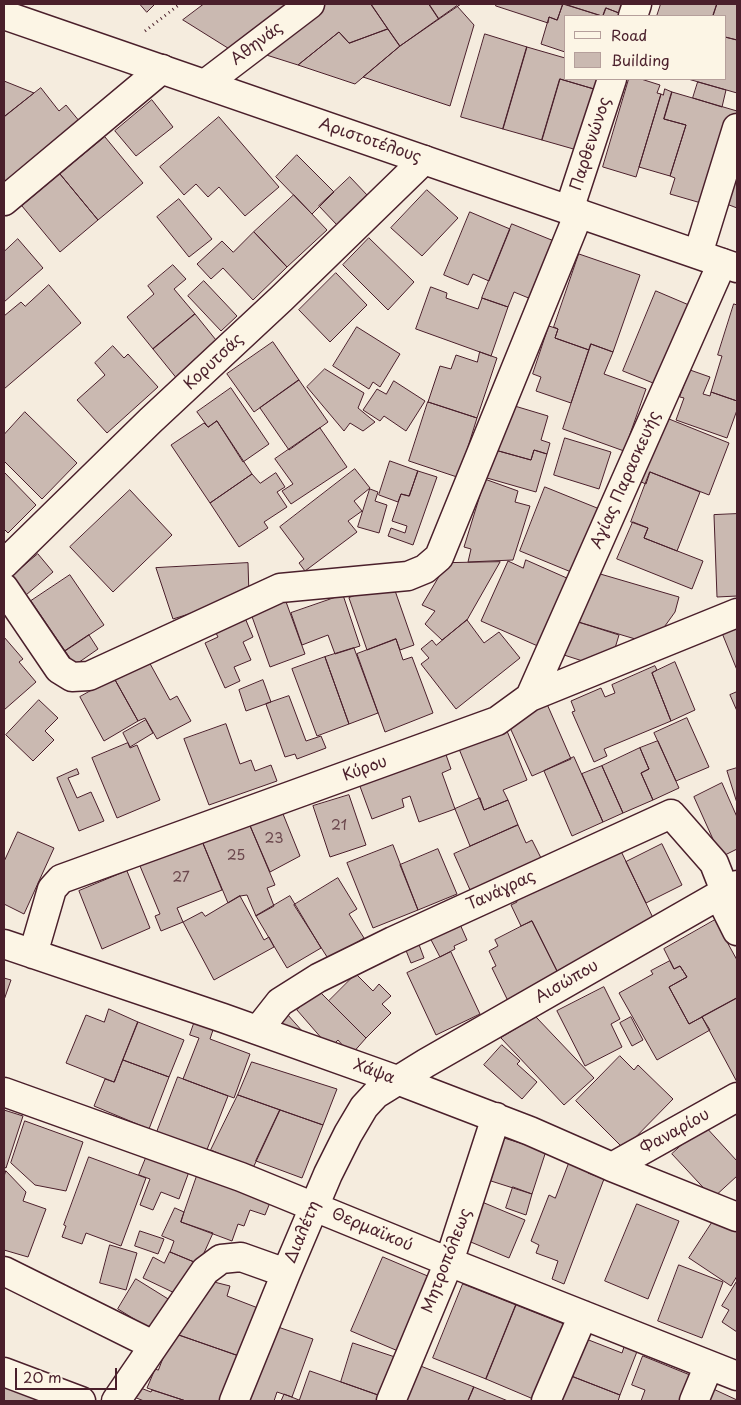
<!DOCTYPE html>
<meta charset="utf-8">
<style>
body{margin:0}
#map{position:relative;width:741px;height:1405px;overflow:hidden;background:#f5ecde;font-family:"Playpen Sans",sans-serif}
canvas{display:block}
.frame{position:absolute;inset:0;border:5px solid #4a1f2b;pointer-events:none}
.legend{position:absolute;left:564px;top:15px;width:162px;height:65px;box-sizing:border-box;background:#fcf5e5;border:1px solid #b59f9b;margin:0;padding:6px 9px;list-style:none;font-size:15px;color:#4a1f2b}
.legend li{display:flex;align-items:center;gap:10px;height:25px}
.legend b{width:25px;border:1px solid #b59f9b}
.scale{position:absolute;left:15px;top:1368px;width:102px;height:22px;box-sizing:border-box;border:2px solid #4a1f2b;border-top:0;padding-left:6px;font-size:15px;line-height:18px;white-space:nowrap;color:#4a1f2b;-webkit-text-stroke:4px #fcf5e5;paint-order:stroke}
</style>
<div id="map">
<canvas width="741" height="1405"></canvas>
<div class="frame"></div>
<ul class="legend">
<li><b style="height:6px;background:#fcf5e5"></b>Road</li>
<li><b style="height:14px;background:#cab9b1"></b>Building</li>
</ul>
<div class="scale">20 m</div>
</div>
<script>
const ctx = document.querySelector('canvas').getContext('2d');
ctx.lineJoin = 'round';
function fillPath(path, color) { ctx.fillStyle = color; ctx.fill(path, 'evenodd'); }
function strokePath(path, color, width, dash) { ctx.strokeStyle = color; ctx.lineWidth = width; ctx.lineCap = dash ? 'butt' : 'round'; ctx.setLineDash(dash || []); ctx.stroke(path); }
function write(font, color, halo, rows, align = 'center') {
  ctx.font = font + ' "Playpen Sans",sans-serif'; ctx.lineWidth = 4; ctx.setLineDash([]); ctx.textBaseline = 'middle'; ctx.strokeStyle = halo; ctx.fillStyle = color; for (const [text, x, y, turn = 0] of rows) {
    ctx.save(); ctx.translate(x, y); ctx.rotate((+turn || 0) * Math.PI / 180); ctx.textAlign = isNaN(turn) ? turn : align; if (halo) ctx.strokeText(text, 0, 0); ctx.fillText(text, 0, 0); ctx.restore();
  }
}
const building = new Path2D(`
 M140 4H155L147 12Z
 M204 4H293L231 50 183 20Z
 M317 4H371L388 29 349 43 339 32 298 65 260 53Z
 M371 4H429L439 19 400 46Z
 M429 4H461L439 19Z
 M496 4H563L557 20 549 17 548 23 496 6Z
 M563 4 602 16H565V52L541 44 549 17 557 20Z
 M565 4H622L619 13 606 8 603 16Z
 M661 4H717L713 16H657Z
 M717 4H737V40L725 37V16H713Z
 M457 6 474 25 450 106 363 77 400 46Z
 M606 8 619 13 618 16H603Z
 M388 29 400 46 355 84 298 65 339 32 349 43Z
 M485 34 527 47 503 129 461 117Z
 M725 37 737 40V93L688 79H725Z
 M527 47 565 58V79H597L594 89 560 79 542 140 503 129Z
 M560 79 594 89 577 150 542 140Z
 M629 79H641L660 85 657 93 661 94 636 177 603 167Z
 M4 81 34 93 4 117Z
 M698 82 726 90 722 107 693 98Z
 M41 88 59 111 66 105 80 122 4 182V117Z
 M665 89 672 92 664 119 686 125 670 176 639 167 661 94 663 95Z
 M672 92 737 111 708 205 670 194 675 178 670 176 686 125 664 119Z
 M152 100 173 127 136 156 115 131Z
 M219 117 279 187 245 216 219 187 208 197 196 184 184 195 160 167Z
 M105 137 143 183 98 220 60 174Z
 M297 155 334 192 312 214 276 177Z
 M737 172V208L724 203Z
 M60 174 98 220 60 252 22 206Z
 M350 177 368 196 337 225 319 206Z
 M427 190 458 218 422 256 391 228Z
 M294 195 327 230 287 267 254 232Z
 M179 199 212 239 189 257 157 217Z
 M470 212 510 229 489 281 473 274 468 285 444 275Z
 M512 224 554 241 531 299 514 292 508 307 482 298Z
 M254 232 287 267 253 300 223 268 211 279 197 264 222 241 233 252Z
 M369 238 414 282 388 310 343 265Z
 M18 239 43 268 4 302V252Z
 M579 254 640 275 613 352 591 344 589 350 555 338 558 329 554 327Z
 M173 265 186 279 174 289 195 314 153 349 127 317 154 294 148 286Z
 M336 273 367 305 330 342 299 310Z
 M204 281 237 316 221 331 188 296Z
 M49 285 81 323 4 389V316L21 302 25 306Z
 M431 287 447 293 446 298 478 309 482 298 508 307 491 356 416 329Z
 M656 291 696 308 663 387 623 371Z
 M734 304 737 305V401L711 392 722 356 718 355Z
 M195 314 220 345 178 380 153 349Z
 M549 326 558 329 555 338 589 350 571 403 536 391 541 377 533 374Z
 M357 327 400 354 380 387 373 382 369 389 333 366Z
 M273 342 299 380 254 412 227 374Z
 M591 344 613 352 604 374 646 389 624 451 563 429Z
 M113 346 124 358 128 354 158 387 107 433 77 400 105 375 95 363Z
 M480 352 497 358 477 418 428 402 440 366 451 369 456 355 477 362Z
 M325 369 364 393 358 408 375 422 363 431 350 423 344 431 307 387Z
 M690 370 710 377 703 394 710 396 711 392 737 401V410L727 438 676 420 684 398 680 397Z
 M299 380 328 422 289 450 260 408Z
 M394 381 425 401 406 431 384 416 380 421 363 410 377 389 386 394Z
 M231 388 269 444 243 462 217 421 208 427 197 412Z
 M428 402 477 418 467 450 472 452 463 479 409 461Z
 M508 404 548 416 541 440 550 443 547 454 534 450 531 460 495 450Z
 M25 412 77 463 42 499 4 461V435Z
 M659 415 729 443 709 495 650 472 646 484 634 479Z
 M217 421 252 474 210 503 171 445 204 423 208 427Z
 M320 428 347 467 291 504 282 491 293 484 275 459Z
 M565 438 611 452 599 489 554 475Z
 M495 450 531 460 534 450 547 454 536 492 487 478Z
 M390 461 418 471 409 496 401 494 398 502 379 495Z
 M355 469 370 488 354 501 362 511 348 521 357 532 305 571 299 563 304 559 280 527Z
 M418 471 437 477 413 545 388 536 391 528 405 533 407 526 392 521 401 494 409 496Z
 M4 472 36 505 8 533 4 529Z
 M650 472 700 492 677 551 644 538 648 528 631 522Z
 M276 473 285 487 277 492 287 507 264 522 268 528 239 547 210 503 252 474 260 483Z
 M479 477 518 491 515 502 530 506 513 560 468 562 471 549 464 547 481 492 474 490Z
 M545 487 602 510 576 574 520 551Z
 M370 489 378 492 375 501 387 505 379 533 358 527Z
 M130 490 172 535 113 592 70 547Z
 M737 514V596L717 597 714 515Z
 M633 522 648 528 644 538 703 561 692 589 617 559Z
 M38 554 53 572 26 595 11 577Z
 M526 560 569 579 540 647 481 621 508 561 523 568Z
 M500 562 467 620 442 640 425 624 435 611 422 605 447 563Z
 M248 563 249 595 173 619 156 568Z
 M590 571 679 597 675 612 652 644 575 621Z
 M70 575 104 625 65 651 31 601Z
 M392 582 414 645 400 650 396 639 367 650 349 598Z
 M343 595 360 646 335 654 328 635 302 645 291 613Z
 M285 599 305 654 270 667 250 611Z
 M245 618 253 637 243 642 251 660 234 667 240 681 225 688 205 643 218 637 215 631Z
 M467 620 484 643 499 632 520 658 456 709 421 664 429 658 421 649 432 640 436 645Z
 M575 621 619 635 612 658 595 665 564 655Z
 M737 626V670L722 633Z
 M89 635 98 649 75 665 65 651Z
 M4 637 23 659 19 662 36 682 4 710Z
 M396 639 403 660 412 657 433 713 385 732 357 654Z
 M354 648 378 713 349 724 325 657Z
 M325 657 349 724 317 736 292 669Z
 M148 660 170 700 177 696 191 721 157 739 145 718 138 721 114 678Z
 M675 662 695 710 671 721 652 673Z
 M655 666 657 670 652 673 671 721 604 749 607 756 594 762 572 712 575 711 571 701 601 688 605 697 615 693 612 685Z
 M114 678 138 721 104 741 80 697Z
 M263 680 271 702 246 711 239 690Z
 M737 692V711L730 695Z
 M289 696 306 741 321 736 326 748 297 759 295 754 285 757 266 704Z
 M39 700 58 718 45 731 54 740 33 761 6 735Z
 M547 704 571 759 532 776 507 721Z
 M687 718 709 767 676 781 654 733Z
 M146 720 153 733 130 747 123 733Z
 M226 724 240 764 251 760 255 771 271 765 277 781 209 805 184 739Z
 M507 731 527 780 503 790 508 800 484 810 457 744Z
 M658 741 679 788 653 800 641 773 649 769 640 748Z
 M128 743 130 748 137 745 160 800 117 818 92 758Z
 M640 748 649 769 641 773 653 800 623 813 602 766Z
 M444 749 451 769 442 773 455 809 419 822 410 796 402 799 404 807 372 819 358 781Z
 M574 757 603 822 572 836 544 771Z
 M602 766 623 813 603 822 582 774Z
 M737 768V803L727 771Z
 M77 769 79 774 68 778 77 798 91 792 104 821 79 831 57 778Z
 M722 783 737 817V849L721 857 694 797Z
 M349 795 366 845 330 857 313 806Z
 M480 798 484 810 508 800 518 825 470 846 455 809Z
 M281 809 300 856 270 872 248 821Z
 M248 821 275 885 267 888 274 906 256 916 247 895 240 896 228 903 202 841Z
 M518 825 526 843 532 840 542 860 471 892 454 854Z
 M18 832 54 848 24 914 4 904V862Z
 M202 841 222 890 177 908 183 922 161 931 155 916 160 914 140 866Z
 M662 844 682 885 646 903 626 862Z
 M393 845 418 910 373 928 347 863Z
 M438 849 457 894 418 910 400 865Z
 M620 849 654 920 559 975 532 921 521 926 511 905 517 902 515 896Z
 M127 871 150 928 102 949 79 891Z
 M338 878 357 909 349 914 364 938 329 960 294 905Z
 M240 896 264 940 269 937 274 947 214 980 183 922 202 912 205 916Z
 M290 896 321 948 287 968 256 916Z
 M715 920 737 960V998L689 1024 669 987 687 977 680 966 674 969 664 949Z
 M532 921 559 975 508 1001 492 968 496 966 489 951 498 946 495 940Z
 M459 922 467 940 454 946 455 949 440 957 429 936Z
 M418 942 424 958 411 963 405 948Z
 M451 952 480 1014 436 1035 407 973Z
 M670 961 674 969 680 966 687 977 669 987 689 1024 702 1017 710 1030 657 1060 619 993 653 974 651 971Z
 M356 974 373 991 379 984 391 996 382 1004 391 1013 366 1038 329 1001Z
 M4 978 11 980 4 1000Z
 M604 987 620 1019 611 1024 622 1047 585 1066 557 1011Z
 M319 991 366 1038 351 1055 338 1040 330 1048 297 1010Z
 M737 998V1082L702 1017Z
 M109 1009 138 1022 114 1082 66 1063 86 1015 104 1022Z
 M198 1012 217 1018 210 1039 250 1054 234 1098 183 1079 199 1038 190 1035Z
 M287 1014 303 1032 295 1040 279 1021Z
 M536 1017 594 1078 564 1105 501 1038Z
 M631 1017 643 1040 632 1046 620 1023Z
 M138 1022 184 1040 169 1077 123 1060Z
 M502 1045 520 1061 517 1064 537 1082 522 1099 484 1065Z
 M620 1056 634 1070 638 1065 673 1099 624 1149 576 1101Z
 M123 1060 169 1077 149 1129 94 1106 105 1079 114 1082Z
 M252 1062 337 1089 323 1125 238 1095Z
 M178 1077 228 1096 206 1152 157 1132Z
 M238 1095 280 1110 253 1168 211 1150Z
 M4 1110 23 1116 6 1168 4 1167Z
 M280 1110 323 1125 302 1178 256 1161Z
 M25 1121 83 1142 66 1191 35 1185 11 1163Z
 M704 1125 737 1161V1176L713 1198 672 1154Z
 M504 1138 546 1151 532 1194 491 1181Z
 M148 1153 190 1169 179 1199 161 1192 153 1210 140 1205 150 1179 139 1175Z
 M89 1157 146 1178 121 1246 86 1233 82 1244 62 1237 66 1226 64 1225Z
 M571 1158 591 1166 588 1173 604 1179 564 1284 552 1279 558 1261 536 1253 539 1245 531 1241 549 1195 555 1198Z
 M6 1171 26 1192 23 1201 46 1209 28 1257 4 1250V1177Z
 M198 1173 271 1200 265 1215 250 1210 244 1226 238 1224 232 1241 181 1222Z
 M513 1187 532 1194 526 1215 506 1208Z
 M482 1202 525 1220 509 1258 466 1240Z
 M637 1204 679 1221 648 1299 605 1281Z
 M175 1208 184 1212 181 1222 213 1233 199 1264 170 1252 174 1241 162 1236Z
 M717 1215 737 1227V1276L731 1286 689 1258Z
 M140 1231 164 1239 158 1254 135 1246Z
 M110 1245 137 1253 126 1290 100 1283Z
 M170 1252 199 1264 183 1297 143 1278 153 1257 164 1263Z
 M383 1257 430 1277 398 1351 351 1331Z
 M679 1265 723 1282 702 1338 658 1321Z
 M136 1279 173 1302 155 1332 118 1309Z
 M206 1280 230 1286 227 1296 258 1308 239 1356 173 1333Z
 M737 1281V1332L722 1322 729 1310 722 1306Z
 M463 1284 516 1305 486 1379 433 1358Z
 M516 1305 569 1326 538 1401 486 1379Z
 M275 1326 313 1339 292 1397 277 1392 274 1401H250Z
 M173 1333 239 1356 221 1401H186L147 1388 155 1369 158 1370Z
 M581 1337 622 1353 625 1344 638 1349 620 1395 566 1374Z
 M353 1343 395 1357 378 1395 341 1382Z
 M643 1356 695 1377 686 1401H641L645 1390 632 1385Z
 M418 1365 474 1387 468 1401H403Z
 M310 1371 378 1395 376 1401H281L284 1394 299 1400Z
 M566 1374 620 1395 618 1401H556Z
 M9 1377 56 1401H4V1388Z
 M138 1387 151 1392 152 1390 186 1401H144L134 1397Z
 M474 1387 508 1401H468Z
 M709 1387 737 1400V1401H703Z`);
fillPath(building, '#cab9b1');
strokePath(building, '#4a1f2b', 1);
const minor = new Path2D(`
 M633 16 637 4
 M205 84 310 4
 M4 201 162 69
 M569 210 612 79
 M698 254 737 128
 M4 564 150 421 282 298 424 160
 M4 588 59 669 72 677 89 676 280 588 408 576 425 569 439 557 579 213
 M530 697 722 263
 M719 895 737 931
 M4 944 223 1018 397 1080 530 1131 612 1167 737 1217
 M33 954 52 889 61 879 497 721 530 697 737 613
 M258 1030 280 1002 318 978 393 941 671 814 714 863 725 891
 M4 1092 241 1177 449 1262 737 1376
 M612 1167 737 1097
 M4 1271 153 1345
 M4 1372 81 1401
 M116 1401 205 1271 221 1259 241 1257 286 1273
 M234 1401 286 1273 328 1174 348 1134 364 1107 376 1094 426 1063 737 885
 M391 1401 449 1262 496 1117
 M546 1401 583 1315
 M694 1401 709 1365`);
const secondary = new Path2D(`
 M4 15 737 268`);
strokePath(minor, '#4a1f2b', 31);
strokePath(secondary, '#4a1f2b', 31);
strokePath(new Path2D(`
 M145 31 180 4`), '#4a1f2b', 3, [1, 4]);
strokePath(minor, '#fcf5e5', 28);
strokePath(secondary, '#fcf5e5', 28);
write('14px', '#6a464c', null, [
 ["21",339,826],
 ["23",274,839],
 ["25",236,856],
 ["27",181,878]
]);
write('16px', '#4a1f2b', '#fcf5e5', [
 ["Αθηνάς",257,44,-37],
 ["Αριστοτέλους",370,141,19],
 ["Παρθενώνος",591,144,-72],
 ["Κορυτσάς",214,362,-43],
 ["Αγίας Παρασκευής",626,480,-66],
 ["Κύρου",365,769,-20],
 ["Τανάγρας",501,891,-25],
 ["Αισώπου",567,982,-30],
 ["Χάψα",374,1072,20],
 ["Φαναρίου",675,1132,-29],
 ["Θερμαϊκού",372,1230,23],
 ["Διαλέτη",303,1232,-67],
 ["Μητροπόλεως",447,1261,-69]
]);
</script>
